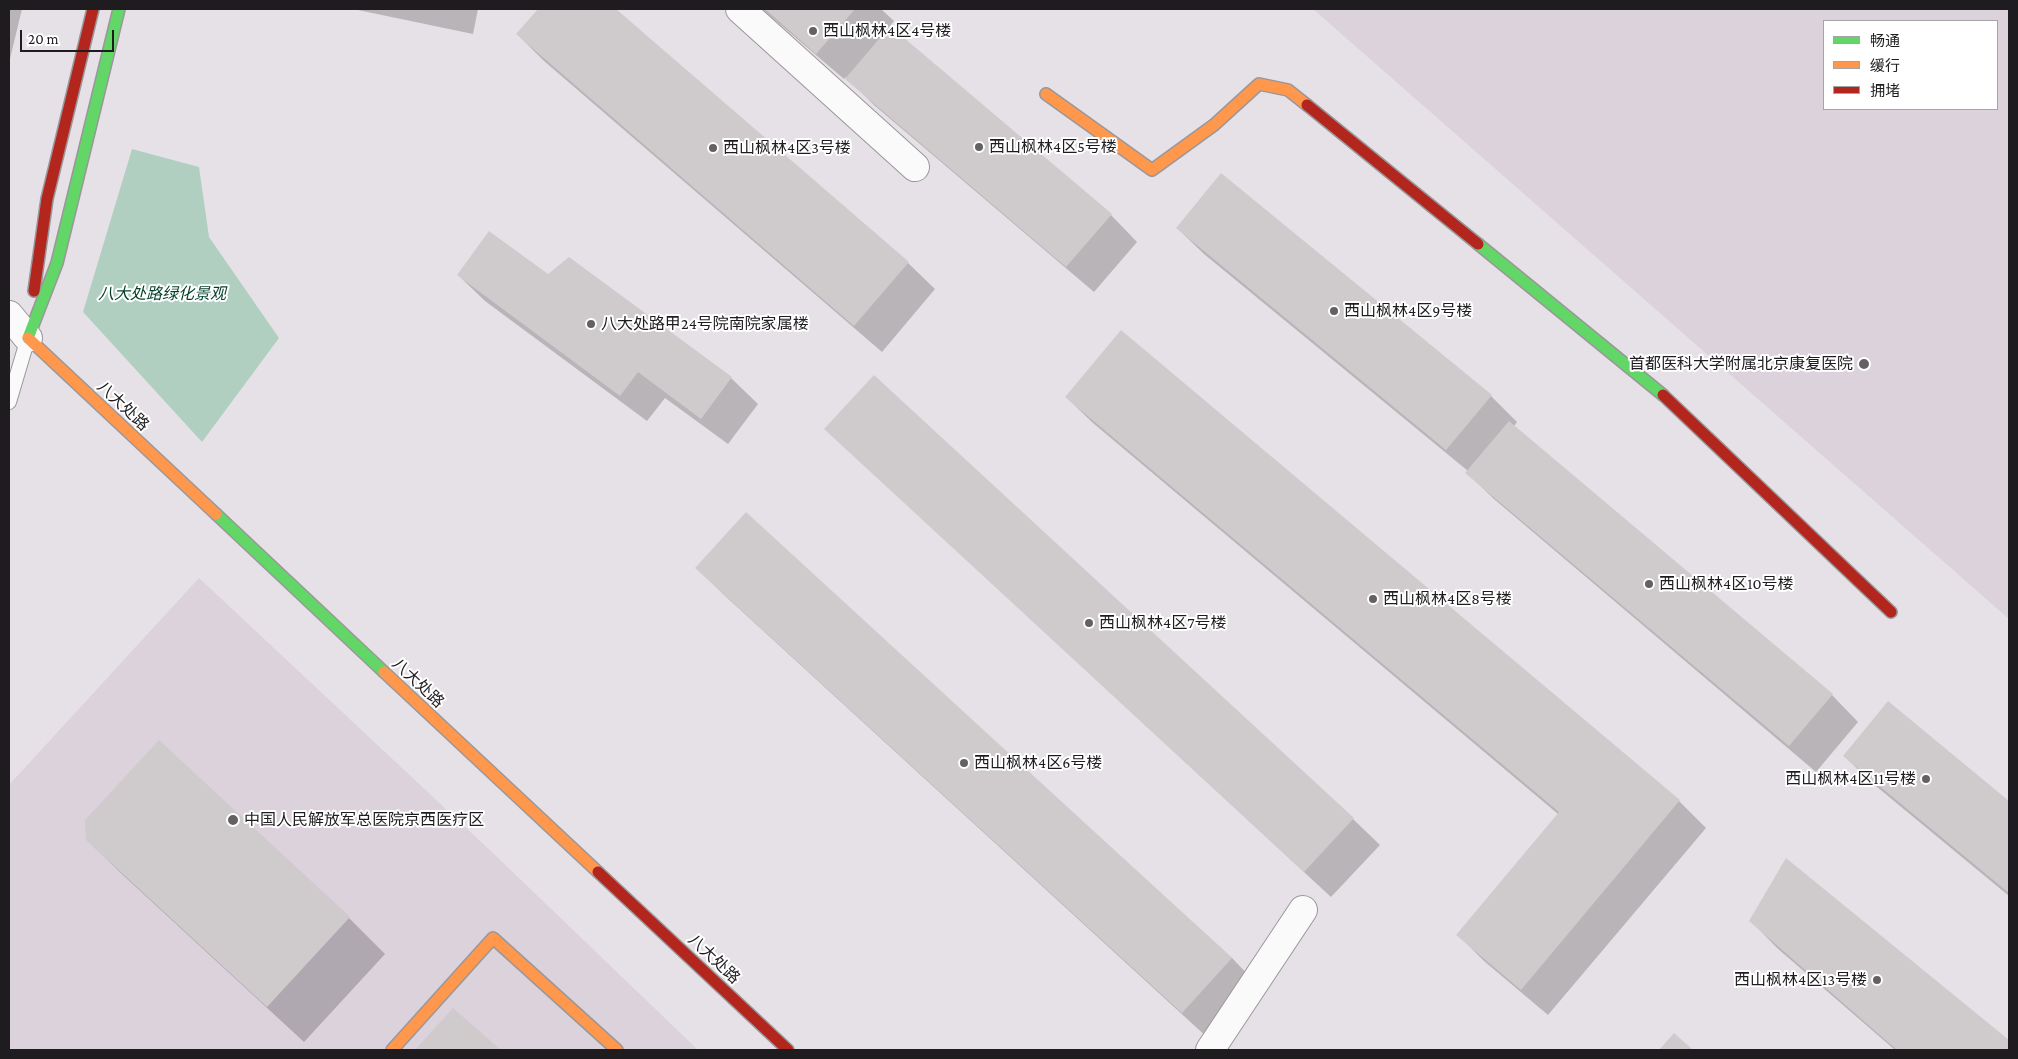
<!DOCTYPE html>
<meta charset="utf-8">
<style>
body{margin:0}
#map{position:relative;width:2018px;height:1059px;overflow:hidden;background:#e6e1e6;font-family:"Crimson Pro","Noto Sans SC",serif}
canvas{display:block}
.frame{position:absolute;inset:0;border:10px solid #1e1c1f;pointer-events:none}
.legend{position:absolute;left:1823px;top:20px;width:175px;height:90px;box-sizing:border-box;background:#fff;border:1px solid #a5a4a5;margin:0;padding:6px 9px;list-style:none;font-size:15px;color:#1e1c1f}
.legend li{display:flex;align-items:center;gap:10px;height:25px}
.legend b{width:25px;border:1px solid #a5a4a5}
.scale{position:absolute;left:20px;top:30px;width:94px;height:22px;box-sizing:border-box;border:2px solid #1e1c1f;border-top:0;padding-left:6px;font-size:15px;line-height:18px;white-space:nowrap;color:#1e1c1f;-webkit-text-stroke:4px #fff;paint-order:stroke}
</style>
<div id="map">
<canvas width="2018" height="1059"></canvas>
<div class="frame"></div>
<ul class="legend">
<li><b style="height:6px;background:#63d668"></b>畅通</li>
<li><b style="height:6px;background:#ff974d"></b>缓行</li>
<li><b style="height:6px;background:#b3261e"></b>拥堵</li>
</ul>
<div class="scale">20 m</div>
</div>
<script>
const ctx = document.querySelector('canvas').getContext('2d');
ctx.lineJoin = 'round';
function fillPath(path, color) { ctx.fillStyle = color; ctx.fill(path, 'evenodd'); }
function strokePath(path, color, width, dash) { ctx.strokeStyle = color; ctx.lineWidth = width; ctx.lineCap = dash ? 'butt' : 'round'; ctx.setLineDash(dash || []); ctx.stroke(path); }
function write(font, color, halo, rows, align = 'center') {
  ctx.font = font + ' "Crimson Pro","Noto Sans SC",serif'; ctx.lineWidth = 4; ctx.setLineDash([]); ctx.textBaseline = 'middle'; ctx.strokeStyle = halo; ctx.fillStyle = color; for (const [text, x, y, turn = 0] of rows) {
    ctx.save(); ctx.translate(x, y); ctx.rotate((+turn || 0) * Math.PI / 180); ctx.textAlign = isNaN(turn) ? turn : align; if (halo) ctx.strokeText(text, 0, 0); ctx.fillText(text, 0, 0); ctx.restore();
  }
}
fillPath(new Path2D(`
 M1313 9H2009V619ZM1824 21H1997V109H1824Z
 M199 578 495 855 698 1050H9V785Z`), '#dbd2dc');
fillPath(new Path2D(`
 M132 149 199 167 209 237 279 338 202 442 83 312Z`), '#b1cfc1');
fillPath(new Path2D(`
 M9 9H22L9 63Z
 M353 9H478L473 34Z
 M539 9H614L908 263 935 289 882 352 544 61 517 34Z
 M762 9H881L894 21 889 27 1111 215 1137 242 1094 292 874 105 846 77 844 79Z
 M1177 228 1491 396 1517 422 1514 426 1832 695 1858 722 1816 772 1494 499 1467 473 1468 471 1204 254Z
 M458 275H548L731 378 758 404 728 444 665 398 647 421 485 301Z
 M1121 332 1679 801 1706 828 1548 1015 1484 961 1458 935 1558 814 1093 423 1066 397Z
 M853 455 1353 819 1380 845 1331 897Z
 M746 514 1232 958 1258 985 1209 1039 723 594 697 568Z
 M1888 703 2009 803V896L1871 782 1844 756Z
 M159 742 349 918 385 954 304 1042 124 876 87 840Z
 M1787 860 2009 1041V1050H1895L1777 948 1751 921Z
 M453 1009 499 1050H417Z`), '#0003');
fillPath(new Path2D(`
 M538 9H616L909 262 854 326 516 34Z
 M765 9H855L816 54Z
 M890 26 1112 214 1066 267 845 79Z
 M1221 173 1492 395 1446 450 1176 228Z
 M489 231 548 274 569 257 732 377 701 419 638 372 620 396 457 275Z
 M1121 330 1680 800 1521 990 1456 935 1559 812 1065 397Z
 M874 375 1354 818 1304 872 824 429Z
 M1509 421 1833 694 1789 746 1465 473Z
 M746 512 1232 958 1182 1013 695 568Z
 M1888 701 2009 801V893L1843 756Z
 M159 740 350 917 267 1007 86 840 85 820Z
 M1786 858 2009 1040V1050H1897L1749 921Z
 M453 1008 501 1050H415Z
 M1674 1033 1693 1050H1659Z`), '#cfcbcc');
const lane = new Path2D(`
 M9 402 28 338`);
const street = new Path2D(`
 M740 9 915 167
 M9 315 28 338
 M1210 1050 1303 910`);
const fast = new Path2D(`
 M1478 244 1663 395
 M28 338 57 263 119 9
 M216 514 384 672`);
const slow = new Path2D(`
 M1046 94 1152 170 1214 125 1259 84 1288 90 1307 105
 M28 338 216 514
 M384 672 598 872
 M392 1050 493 938 617 1050`);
const jam = new Path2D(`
 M1307 105 1478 244
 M34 291 47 199 93 9
 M1663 395 1891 612
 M598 872 788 1050`);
strokePath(lane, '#9a979a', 16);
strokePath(street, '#9a979a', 30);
strokePath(fast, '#9a979a', 14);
strokePath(slow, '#9a979a', 14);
strokePath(jam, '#9a979a', 14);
strokePath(lane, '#fbfafb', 14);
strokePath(street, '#fbfafb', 28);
strokePath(fast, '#63d668', 11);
strokePath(slow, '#ff974d', 11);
strokePath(jam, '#b3261e', 11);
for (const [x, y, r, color] of [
 [813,31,5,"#646165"],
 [979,147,5,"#646165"],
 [713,148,5,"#646165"],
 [1334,311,5,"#646165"],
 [591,324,5,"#646165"],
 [1864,364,6,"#646165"],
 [1649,584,5,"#646165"],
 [1373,599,5,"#646165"],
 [1089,623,5,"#646165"],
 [964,763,5,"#646165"],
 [1926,779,5,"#646165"],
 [233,820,6,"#646165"],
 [1877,980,5,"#646165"]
]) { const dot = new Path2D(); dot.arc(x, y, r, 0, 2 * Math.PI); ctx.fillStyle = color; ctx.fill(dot); strokePath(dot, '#fff', 2); }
write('16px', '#1e1c1f', '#fff', [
 ["西山枫林4区4号楼",823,31],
 ["西山枫林4区5号楼",989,147],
 ["西山枫林4区3号楼",723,148],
 ["西山枫林4区9号楼",1344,311],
 ["八大处路甲24号院南院家属楼",601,324],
 ["首都医科大学附属北京康复医院",1853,364,"right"],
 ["西山枫林4区10号楼",1659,584],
 ["西山枫林4区8号楼",1383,599],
 ["西山枫林4区7号楼",1099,623],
 ["西山枫林4区6号楼",974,763],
 ["西山枫林4区11号楼",1916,779,"right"],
 ["中国人民解放军总医院京西医疗区",244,820],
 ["西山枫林4区13号楼",1867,980,"right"]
], 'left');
write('italic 16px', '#003e28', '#fff', [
 ["八大处路绿化景观",162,294]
]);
write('16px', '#1e1c1f', '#fff', [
 ["八大处路",123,406,43],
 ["八大处路",418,683,43],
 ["八大处路",714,959,43]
]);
</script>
